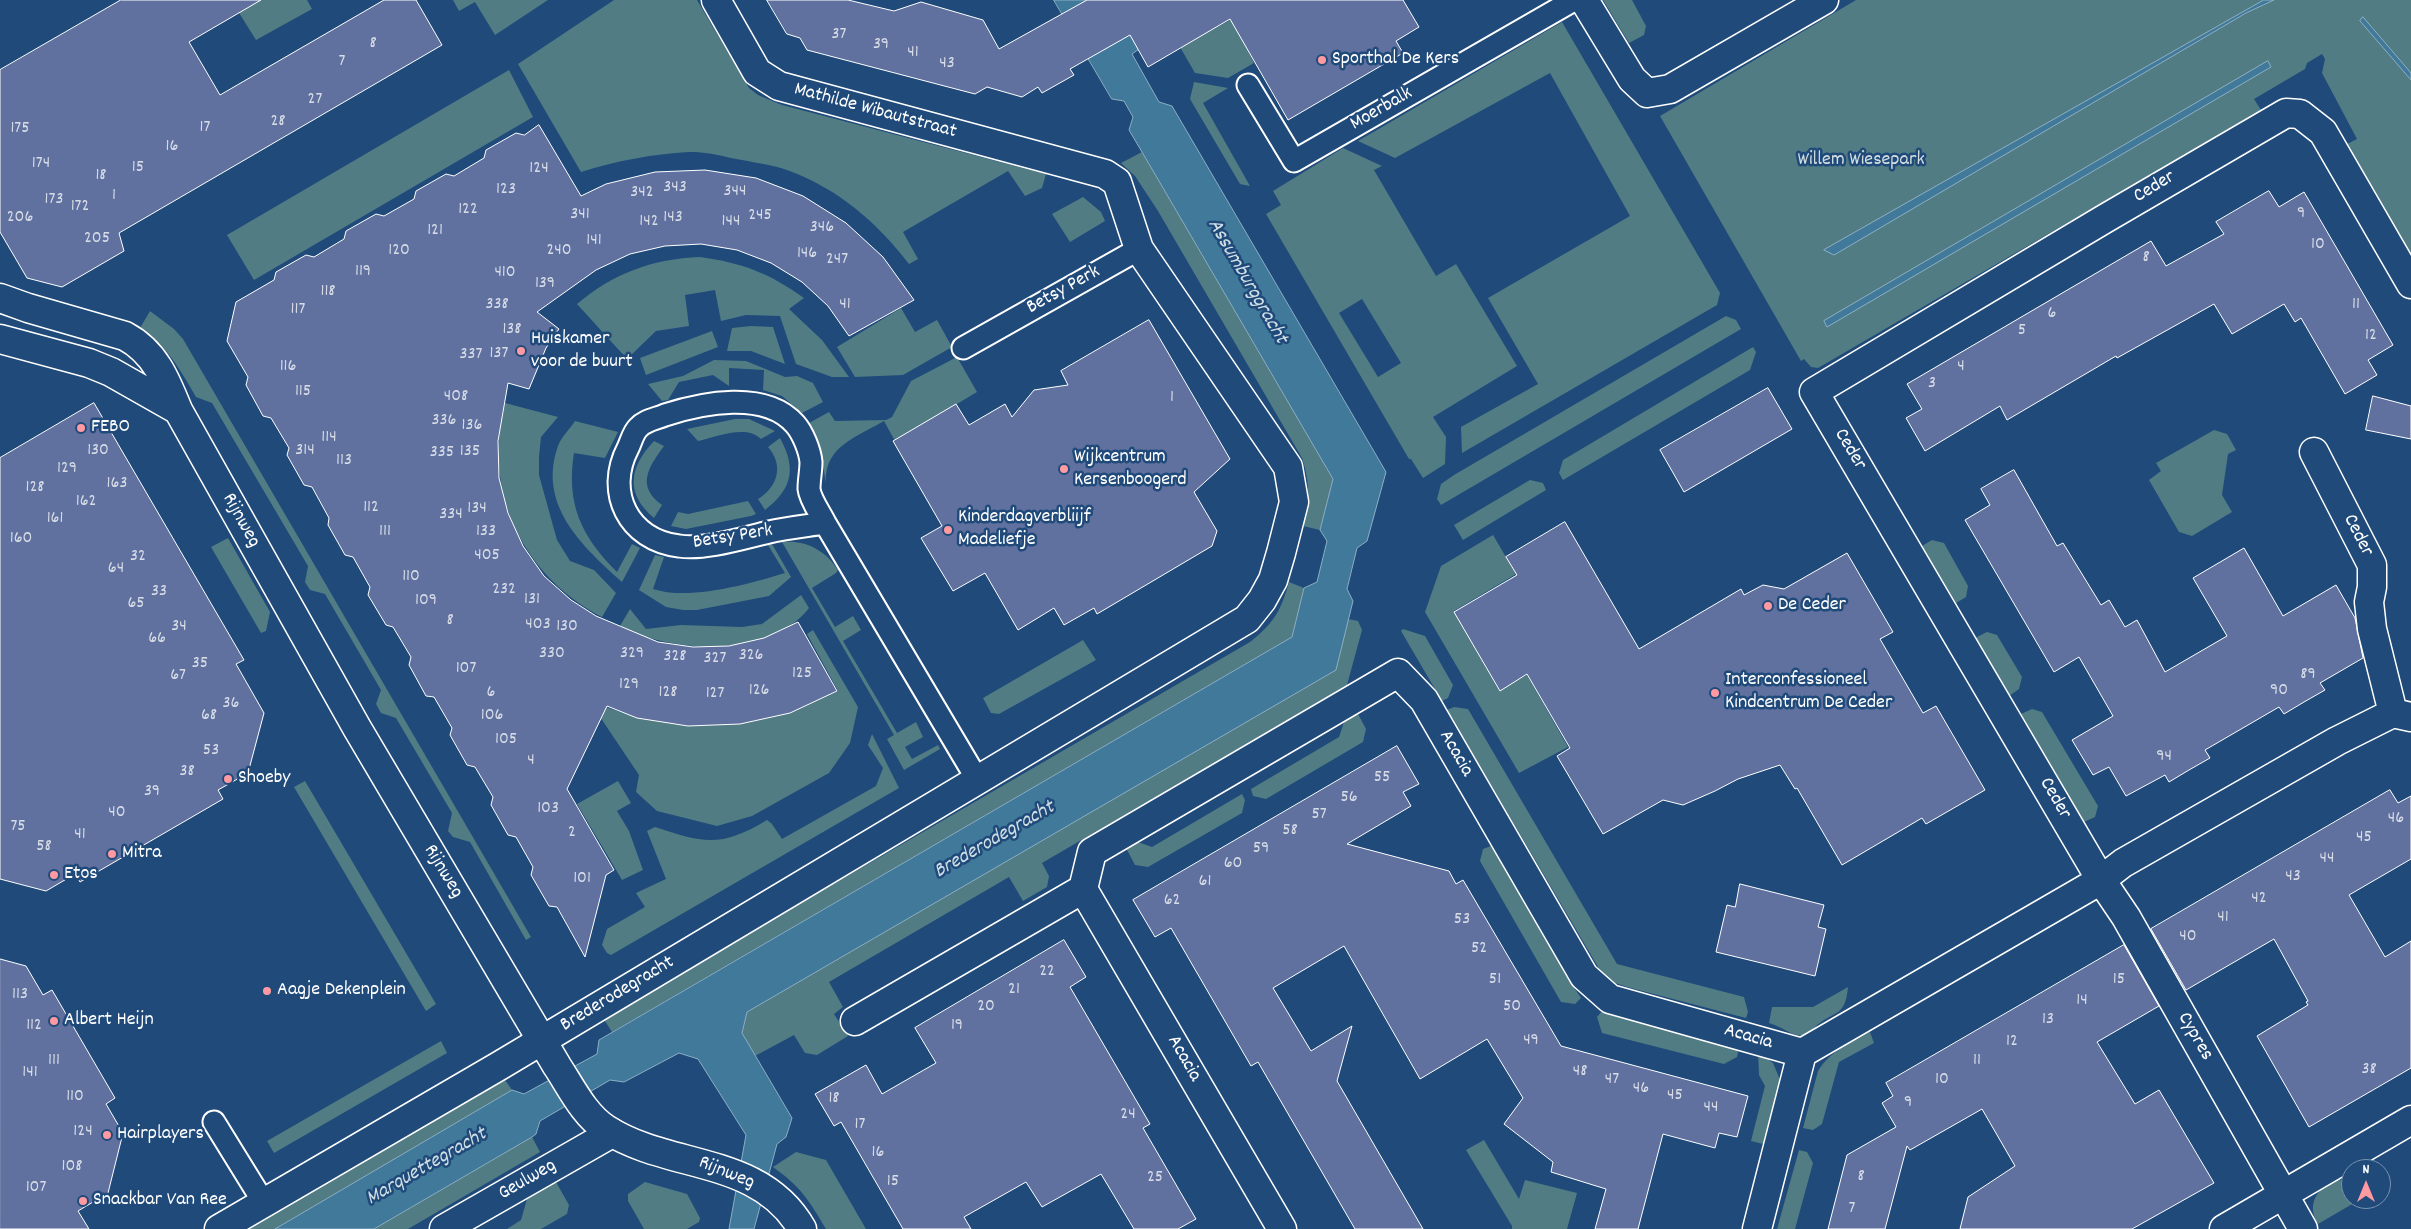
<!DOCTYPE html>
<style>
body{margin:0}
#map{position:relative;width:2411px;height:1229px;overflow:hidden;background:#1f4a7a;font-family:Dekko,sans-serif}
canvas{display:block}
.north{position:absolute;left:2341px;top:1159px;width:50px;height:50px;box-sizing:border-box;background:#1f4a7a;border:1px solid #7992af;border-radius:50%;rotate:0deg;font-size:14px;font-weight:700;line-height:20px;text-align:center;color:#fff}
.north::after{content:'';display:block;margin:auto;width:18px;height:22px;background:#ff9aa2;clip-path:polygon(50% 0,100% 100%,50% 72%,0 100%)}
</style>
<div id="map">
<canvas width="2411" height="1229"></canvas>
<div class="north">N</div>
</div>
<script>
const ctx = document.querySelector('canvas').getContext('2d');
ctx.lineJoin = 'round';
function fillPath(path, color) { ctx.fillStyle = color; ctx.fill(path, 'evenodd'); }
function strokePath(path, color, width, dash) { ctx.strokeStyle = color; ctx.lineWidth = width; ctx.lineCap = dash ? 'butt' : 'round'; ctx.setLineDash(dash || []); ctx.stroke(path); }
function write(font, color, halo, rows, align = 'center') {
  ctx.font = font + ' Dekko,sans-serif'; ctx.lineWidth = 5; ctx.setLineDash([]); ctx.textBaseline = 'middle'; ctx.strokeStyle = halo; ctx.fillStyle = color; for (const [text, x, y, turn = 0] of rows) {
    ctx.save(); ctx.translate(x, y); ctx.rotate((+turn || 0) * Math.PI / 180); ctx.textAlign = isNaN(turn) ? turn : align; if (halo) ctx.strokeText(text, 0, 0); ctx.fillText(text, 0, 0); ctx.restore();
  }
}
fillPath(new Path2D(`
 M231 0H307L312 9 256 40Z
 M453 0H548L495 35 475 2 459 11Z
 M614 0H697L749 88 758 95 782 105 1046 174 1042 188 1025 196 1008 171 903 232 918 259 909 264C877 222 837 188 787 170 773 165 757 163 742 160 725 157 706 151 689 152 652 154 616 161 581 172L518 64Z
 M1603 0H1632L1646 26 1644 35 1629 43Z
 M1856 0H2411V255L2347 144 2357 139 2322 73 2325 59 2322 54 2307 63 2305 69 2254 99 2261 110 1818 368 1811 367 1804 359 1801 361 1660 116Z
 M1232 19 1254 63 1228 78 1195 73 1180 47Z
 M1562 22 1720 293 1717 305 1462 453 1461 427 1538 384 1488 298 1630 216 1550 73 1395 158 1358 141Z
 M509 70 533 117 254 280 227 235Z
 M1194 82 1228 88 1203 103 1250 186 1240 184 1190 99Z
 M1343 148 1382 166 1374 170 1436 276 1456 264 1517 366 1433 417 1446 437 1445 464 1423 478 1411 459H1409L1266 214 1281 205 1273 191ZM1362 299 1401 363 1378 377 1339 313Z
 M1142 152 1333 479 1320 530 1303 526C1310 502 1310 482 1302 458L1158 211 1135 176 1121 163Z
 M1083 197 1101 212 1105 221 1070 242 1052 214Z
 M700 257C743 263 769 273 804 298L789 309 822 340 849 377H832L796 364 780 316 746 315 721 321 715 290 685 295 689 326 656 331 627 359 577 304C614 273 652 259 700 257Z
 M901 308 915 332 937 320 952 347 903 375 855 377 837 347Z
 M150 311 174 329 183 339 531 937 526 940 470 842 453 837 448 831 452 813 396 718 381 713 376 704 381 690 325 594 310 590 305 582 308 566 212 403 196 397C181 371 166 344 140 328Z
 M1726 316 1736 320 1741 329 1441 505 1437 499 1441 484 1454 475Z
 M751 326 773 327 785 364 751 351H727L732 328Z
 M712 331 718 347 646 375 640 358Z
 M1753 347 1756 352 1750 370 1563 480 1559 473 1563 460Z
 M957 357 977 392 895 441 884 421C855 438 820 448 827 489L819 443 809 423 829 412 835 421 886 420 892 417 911 381Z
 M714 360 746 361 785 377 797 376 813 383 823 402 802 413 782 396 763 390 764 370 729 368V386L713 375 679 382 668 400 662 401 648 384 683 376Z
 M505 403 558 417 541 437 539 457V475L557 540 570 561 594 570 616 593 602 617C536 583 494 516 499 441 499 429 503 416 505 403Z
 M735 419H749L775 431 761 439C746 424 716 437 698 441L687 429Z
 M575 421 618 432 605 458 574 453C566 504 581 536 617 572L632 544 640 548 622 582C582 546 537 505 558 446 561 437 570 429 575 421Z
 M2214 430 2227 434 2236 450 2228 454 2222 495 2232 512 2192 536 2179 532 2149 480 2161 471 2156 463Z
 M780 438C797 469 792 489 765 510L758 499C778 487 784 465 768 447Z
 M654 441 664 446C648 468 636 486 662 505L654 518C625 494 629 467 654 441Z
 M1530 480 1543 483 1546 490 1463 540 1454 525Z
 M748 501 756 514 751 516 686 529 671 526 678 512 688 514Z
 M1493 535 1516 574 1454 611 1499 690 1527 675 1568 747 1519 773 1425 612 1441 566Z
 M228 538 270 612 266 631 261 633 211 547Z
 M1932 540 1944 543 1968 586 1966 597 1956 603 1922 546Z
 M782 542C806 540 825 550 838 570L836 573 812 588 835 627 853 616 861 630 843 641 897 733 916 722 923 737 905 747 912 759 938 745 940 749 904 770 887 739 894 735Z
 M772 544 791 577 769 596 697 610H683L666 607 639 590 655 555 664 557 653 589C689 601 749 584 785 573L768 545Z
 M1289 582 1304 588 1292 637 612 1032 603 1018 1250 642C1273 624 1281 611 1289 582Z
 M801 595 809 608C771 658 671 654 620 626L630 609 646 629 681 625 742 627 762 624Z
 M1348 619 1358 621 1362 630 1347 685 1042 863 1049 876 1047 887 1023 901 1009 877 829 982 843 1007 834 1014 848 1036 817 1055 805 1053 794 1035 755 1056 742 1033 747 1012 1335 670Z
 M1403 629 1425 636 1453 685 1448 698 1442 701 1401 631Z
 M813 630 858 707 850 743 829 773 752 816 717 826 657 811 636 792 639 775 590 702 636 717 790 713 838 691 807 634Z
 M1987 632 1997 635 2022 677 2019 689 2009 696 1975 638Z
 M1083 640 1096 660 999 714 991 713 983 698Z
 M1454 707 1468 709 1617 964 1744 997 1748 1012 1746 1018 1627 987 1615 983 1601 972 1447 710Z
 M2032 709 2042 712 2098 806 2095 817 2084 822 2021 714Z
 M1357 712 1366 729 1363 742 1266 799 1253 796 1251 789 1339 737 1345 719Z
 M872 734 899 788 611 955 607 953 602 945 607 929 645 907 636 893 666 879 647 831 655 827C703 843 721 848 767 820L772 824 782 839 876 786 883 768 868 745Z
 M305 781 436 1004 426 1011 294 787Z
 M618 781 631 803 617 811 629 831 643 870 622 880 577 804Z
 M1242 794 1245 800 1242 813 1148 867 1135 865 1126 848 1135 841 1152 847Z
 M1491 846 1565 974 1581 998 1575 1004 1561 1002 1480 861 1483 849Z
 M1848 987C1845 1017 1836 1010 1817 1025 1813 1029 1810 1033 1806 1036 1790 1036 1783 1027 1769 1023L1772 1007H1813Z
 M1602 1011 1739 1048 1737 1057 1724 1064 1602 1033 1597 1017Z
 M1870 1032 1874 1043 1839 1062 1822 1124 1813 1130 1803 1128 1818 1071C1830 1051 1851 1043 1870 1032Z
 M441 1041 447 1053 274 1153 267 1141Z
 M1758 1052 1773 1063 1781 1082 1767 1145 1751 1141 1765 1086 1759 1075Z
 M503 1077 512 1090 275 1229H241Z
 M532 1137 540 1152 408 1229H374Z
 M1484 1140 1519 1199 1525 1180 1577 1193 1567 1229H1512V1226L1466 1150Z
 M1799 1150 1807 1152 1813 1163 1795 1229H1777Z
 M796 1152 826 1160 866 1229H826C808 1199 801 1187 773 1167Z
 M2339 1178 2354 1203 2318 1224C2305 1204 2319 1185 2339 1178Z
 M556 1182 569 1205 567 1214 541 1229H507L521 1220 527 1199Z
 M645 1182 687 1194 700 1218 699 1222 687 1229H644L628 1201V1194Z`), '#517c84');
const water = new Path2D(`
 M1054 0H1110L1139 49 1132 54 1159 102 1172 106 1386 472 1367 541 1357 548 1347 589 1353 601 1336 670 747 1012 742 1033 792 1118 786 1137 777 1144 754 1229H729L746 1135 698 1059 679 1053 624 1082 610 1080 540 1121 536 1134 532 1137 374 1229H275L512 1090 524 1094 597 1054 599 1040 1292 637 1304 588 1317 582 1327 541 1320 530 1333 479 1142 152 1129 130 1133 117 1124 101 1112 99Z
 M2264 0H2274L2246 13 1834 255 1824 250Z
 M2363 17 2411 73V80L2360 21Z
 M2268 61 2271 67 1827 327 1824 321Z`);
fillPath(water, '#41799b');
strokePath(water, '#8dafc3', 1);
const building = new Path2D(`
 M121 0H261L189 42 220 95 384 0H416L442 45 119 233 124 251 62 287 27 278 0 232V70Z
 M767 0H848L894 11 921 2 983 20 999 49 1087 0H1403L1419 27 1396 41 1403 53 1288 120 1230 19 1148 67 1130 35 1070 69 1074 75 1042 93 1038 87 1022 97 987 87 975 94 807 50 800 38 787 34Z
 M539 125 581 196 606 184 655 172 705 170 756 178 803 196 846 223 883 257 914 300 849 336 828 306 802 282 771 263 737 250 701 244 665 246 630 254 596 270 537 312 559 329 546 348 529 389 508 383 498 441 499 478 508 513 523 546 544 576 571 600 596 616 658 642 693 647 729 646 764 638 798 622 837 691 790 713 740 724 688 726 637 718 607 706 567 789 614 870 606 875 585 957 557 907 549 906 531 875 533 867 516 837 508 835 491 805 493 797 475 767 467 765 450 735 452 728 434 697 426 696 409 665 411 657 393 627 386 625 368 595 370 587 353 557 345 555 328 525 329 518 312 487 304 485 287 455 289 448 271 418 263 416 246 385 248 377 227 341 236 302 274 280 276 272 306 255 314 257 344 239 346 231 376 214 384 216 414 199 416 191 446 174 454 176 484 158 486 150 516 133 524 135Z
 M2269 191 2279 207 2304 192 2393 345 2368 360 2377 375 2345 394 2301 318 2295 322 2284 304 2232 334 2214 304 2117 358 2116 356 2007 420 2000 406 1925 451 1906 418 1922 409 1907 384 2151 241 2166 266 2224 234 2216 222Z
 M1149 320 1230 459 1194 492 1217 531 1212 546 1097 614 1094 608 1064 625 1054 608 1018 630 985 573 953 591 921 538 942 526 893 441 956 404 969 425 1005 404 1012 417 1034 390 1068 385 1061 371Z
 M1768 388 1792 429 1684 492 1660 450Z
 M2373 396 2411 406V439L2366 430Z
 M94 403 244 660 236 664 264 713 248 773 218 790 223 799 80 882 75 874 46 891 0 879V458Z
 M2014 470 2057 546 2063 543 2101 605 2109 600 2125 627 2137 620 2165 672 2227 636 2193 578 2244 548 2283 616 2336 585 2355 618 2363 658 2320 683 2325 690 2304 702 2284 714 2279 707 2205 750 2210 758 2189 770 2169 782 2165 775 2126 796 2109 767 2093 775 2072 740 2113 716 2079 657 2054 672 1965 520 1990 505 1981 489Z
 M1565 522 1639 649 1741 589 1744 595 1763 585 1784 589 1847 553 1893 632 1880 639 1923 713 1936 706 1985 790 1926 824 1922 818 1842 865 1797 788 1795 789 1780 765 1738 779 1715 791 1683 805 1663 800 1603 834 1557 756 1570 748 1527 674 1500 691 1454 612 1517 575 1506 557Z
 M1397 746 1419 784 1403 792 1411 806 1347 844 1449 871 1456 884 1463 880 1561 1046 1748 1096 1737 1137 1719 1133 1715 1148 1663 1134 1638 1229H1595L1606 1189 1551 1172 1553 1162 1504 1124 1523 1098 1487 1039 1420 1079 1344 946 1273 988 1311 1051 1352 1026 1337 1081 1423 1229H1355L1258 1062 1251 1066 1171 928 1155 937 1133 900Z
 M2390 790 2398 803 2411 796V859L2349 895 2385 957 2411 941V1068L2309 1127 2257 1036 2308 1005 2306 1002 2308 1001 2274 939 2186 990 2151 929Z
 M1740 884 1824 905 1818 927 1826 929 1815 976 1716 952 1727 905 1735 907Z
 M1064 940 1086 977 1070 987 1150 1124 1143 1128 1196 1219 1178 1229H1134L1101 1174 1042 1207 1026 1182 964 1217 971 1229H903L841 1122 834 1126 815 1094 866 1065 882 1094 936 1063 915 1028Z
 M2124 945 2159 1006 2097 1042 2135 1104 2159 1090 2214 1183 2132 1229H1960L1968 1197 2015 1166 1982 1109 1910 1150 1907 1146 1885 1229H1828L1847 1155 1896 1127 1882 1103 1893 1096 1886 1083Z
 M0 959 26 966 43 995 52 990 115 1098 106 1104 123 1133 108 1193 78 1211 89 1229H0Z`);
fillPath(building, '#6071a0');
strokePath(building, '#fff', 1);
const lane = new Path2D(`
 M1248 85 1294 161 1574 0
 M963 348 1139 249
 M825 523C806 526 787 528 769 532 743 538 705 550 679 546 628 540 605 492 628 448 631 442 633 433 638 428 645 420 656 419 665 415 702 403 765 390 795 424 803 433 810 451 811 462 811 471 809 480 809 489 810 499 820 513 825 523L977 779
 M214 1122 264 1203`);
const street = new Path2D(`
 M1584 0 1632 79 1647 93 1670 89 1824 0
 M2411 284 2323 132 2300 114 2286 113 2106 218 1814 392 2101 880 2123 863 2337 741 2393 713 2411 717
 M2314 452 2372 565V587L2369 602 2372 629 2393 713
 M855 1021 1083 889
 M219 1229 499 1066 1247 619 1262 600 1273 580 1281 553 1294 502 1288 467 1139 249 1117 182 1105 174 779 86 757 72 716 0
 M444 1229 612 1133
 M1282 1229 1083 889 1092 852 1398 673 1424 700 1584 976 1610 999 1802 1053
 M1757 1229 1802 1053 2101 880 2126 917 2303 1229
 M2224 1229 2411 1120`);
const secondary = new Path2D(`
 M0 298 28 308 125 336C155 352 166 380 178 410L357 728 557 1066C571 1087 584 1115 606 1129 669 1170 760 1155 802 1229
 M0 339 89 363 111 372 178 410`);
strokePath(lane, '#fff', 25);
strokePath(street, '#fff', 31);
strokePath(secondary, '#fff', 31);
strokePath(lane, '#1f4a7a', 21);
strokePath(street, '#1f4a7a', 28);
strokePath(secondary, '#1f4a7a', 28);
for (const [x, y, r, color] of [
 [1322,60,5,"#ff9aa2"],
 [521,351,5,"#ff9aa2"],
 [81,428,5,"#ff9aa2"],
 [1064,469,5,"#ff9aa2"],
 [948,530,5,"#ff9aa2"],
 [1768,606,5,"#ff9aa2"],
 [1715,693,5,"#ff9aa2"],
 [228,779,5,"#ff9aa2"],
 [112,854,5,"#ff9aa2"],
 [54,875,5,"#ff9aa2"],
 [267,991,5,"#ff9aa2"],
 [54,1021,5,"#ff9aa2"],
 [107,1135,5,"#ff9aa2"],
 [83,1201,5,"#ff9aa2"]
]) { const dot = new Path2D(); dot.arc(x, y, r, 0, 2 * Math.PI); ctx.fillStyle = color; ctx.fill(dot); strokePath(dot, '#1f4a7a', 2); }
write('18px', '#d7dce7', null, [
 ["37",839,36],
 ["8",373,45],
 ["39",881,46],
 ["41",913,54],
 ["7",342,63],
 ["43",947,65],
 ["27",315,101],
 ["28",278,123],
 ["17",205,129],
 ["175",20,130],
 ["16",172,148],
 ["174",41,165],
 ["15",138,169],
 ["124",539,170],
 ["18",101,177],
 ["343",675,189],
 ["123",506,191],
 ["344",735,193],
 ["342",642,194],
 ["1",114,197],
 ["173",54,201],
 ["172",80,208],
 ["122",468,211],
 ["9",2301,215],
 ["341",580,216],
 ["245",760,217],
 ["206",20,219],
 ["143",673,219],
 ["142",649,223],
 ["144",731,223],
 ["346",822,229],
 ["121",435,232],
 ["205",97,240],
 ["141",594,242],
 ["10",2318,246],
 ["120",399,252],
 ["240",559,252],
 ["146",807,255],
 ["8",2146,259],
 ["247",837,261],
 ["119",363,273],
 ["410",505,274],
 ["139",545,285],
 ["118",328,293],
 ["338",497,306],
 ["41",845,306],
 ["11",2356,306],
 ["117",298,311],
 ["6",2052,315],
 ["138",512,331],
 ["5",2022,332],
 ["12",2371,337],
 ["137",499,355],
 ["337",471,356],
 ["116",288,368],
 ["4",1961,368],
 ["3",1932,385],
 ["115",303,393],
 ["408",456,398],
 ["1",1172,399],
 ["336",444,422],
 ["136",472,427],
 ["114",329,439],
 ["130",98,452],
 ["314",305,452],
 ["135",470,453],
 ["335",442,454],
 ["113",344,462],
 ["129",67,470],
 ["163",117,485],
 ["128",35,489],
 ["162",86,503],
 ["112",371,509],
 ["134",477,510],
 ["334",451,516],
 ["161",55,520],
 ["111",385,533],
 ["133",486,533],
 ["160",21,540],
 ["405",487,557],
 ["32",138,558],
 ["64",116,570],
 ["110",411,578],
 ["232",504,591],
 ["33",159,593],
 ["131",532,601],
 ["109",426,602],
 ["65",136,605],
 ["8",450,622],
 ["403",538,626],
 ["34",179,628],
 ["130",567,628],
 ["66",157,640],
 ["330",552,655],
 ["329",632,655],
 ["326",751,657],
 ["328",675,658],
 ["327",715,660],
 ["35",200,665],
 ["107",466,670],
 ["125",802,675],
 ["89",2308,676],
 ["67",178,677],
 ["129",629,686],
 ["126",759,692],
 ["90",2279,692],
 ["6",491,694],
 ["128",668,694],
 ["127",715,695],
 ["36",231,705],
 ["68",209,717],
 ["106",492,717],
 ["105",506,741],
 ["53",211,752],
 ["94",2164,758],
 ["4",531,762],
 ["38",187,773],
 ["55",1382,779],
 ["39",152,793],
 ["56",1349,799],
 ["103",548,810],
 ["40",117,814],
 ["57",1319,816],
 ["46",2396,820],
 ["75",18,828],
 ["58",1290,832],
 ["2",572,834],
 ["41",80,836],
 ["45",2364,839],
 ["58",44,848],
 ["59",1261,850],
 ["44",2327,860],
 ["60",1233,865],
 ["43",2293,878],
 ["101",582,880],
 ["61",1205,883],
 ["42",2259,900],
 ["62",1172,902],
 ["41",2223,919],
 ["53",1462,921],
 ["40",2188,938],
 ["52",1479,950],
 ["22",1047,973],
 ["51",1495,981],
 ["15",2119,981],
 ["21",1014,991],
 ["113",20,996],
 ["14",2082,1002],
 ["20",986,1008],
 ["50",1512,1008],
 ["13",2048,1021],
 ["112",34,1027],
 ["19",957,1027],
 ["49",1531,1042],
 ["12",2012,1043],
 ["111",54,1062],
 ["11",1977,1062],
 ["38",2369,1071],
 ["48",1580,1073],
 ["141",30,1074],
 ["47",1612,1081],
 ["10",1942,1081],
 ["46",1641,1090],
 ["45",1675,1097],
 ["110",75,1098],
 ["18",834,1100],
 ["9",1908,1104],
 ["44",1711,1109],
 ["24",1128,1116],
 ["17",860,1126],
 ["124",83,1133],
 ["16",878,1154],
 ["108",72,1168],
 ["8",1861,1178],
 ["25",1155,1179],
 ["15",893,1183],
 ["107",36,1189],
 ["7",1852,1210]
]);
write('20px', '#fff', '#1f4a7a', [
 ["Sporthal De Kers",1332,60],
 ["Huiskamer",531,340],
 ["voor de buurt",531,363],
 ["FEBO",91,428],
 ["Wijkcentrum",1074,458],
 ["Kersenboogerd",1074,481],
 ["Kinderdagverbliijf",958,518],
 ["Madeliefje",958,541],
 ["De Ceder",1778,606],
 ["Interconfessioneel",1725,681],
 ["Kindcentrum De Ceder",1725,704],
 ["Shoeby",238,779],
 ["Mitra",122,854],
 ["Etos",64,875],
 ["Aagje Dekenplein",277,991],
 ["Albert Heijn",64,1021],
 ["Hairplayers",117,1135],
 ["Snackbar Van Ree",93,1201]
], 'left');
write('20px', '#fff', '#1f4a7a', [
 ["Moerbalk",1382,110,-30],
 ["Mathilde Wibautstraat",875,112,15],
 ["Ceder",2155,188,-31],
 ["Betsy Perk",1064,291,-29],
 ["Ceder",1849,450,59],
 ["Rijnweg",240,521,61],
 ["Ceder",2357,536,63],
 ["Betsy Perk",733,538,-9],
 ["Acacia",1455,754,60],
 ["Ceder",2054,799,60],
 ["Rijnweg",442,872,59],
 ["Brederodegracht",618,995,-31],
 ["Cypres",2194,1037,60],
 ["Acacia",1748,1038,16],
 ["Acacia",1183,1059,60],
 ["Rijnweg",726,1174,22],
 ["Geulweg",528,1181,-30]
]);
write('20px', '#d4dee0', '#1f4a7a', [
 ["Willem Wiesepark",1861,161]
]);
write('italic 21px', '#d0dee6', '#1f4a7a', [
 ["Assumburggracht",1246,282,60],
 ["Brederodegracht",995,841,-30],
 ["Marquettegracht",427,1168,-30]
]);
</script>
